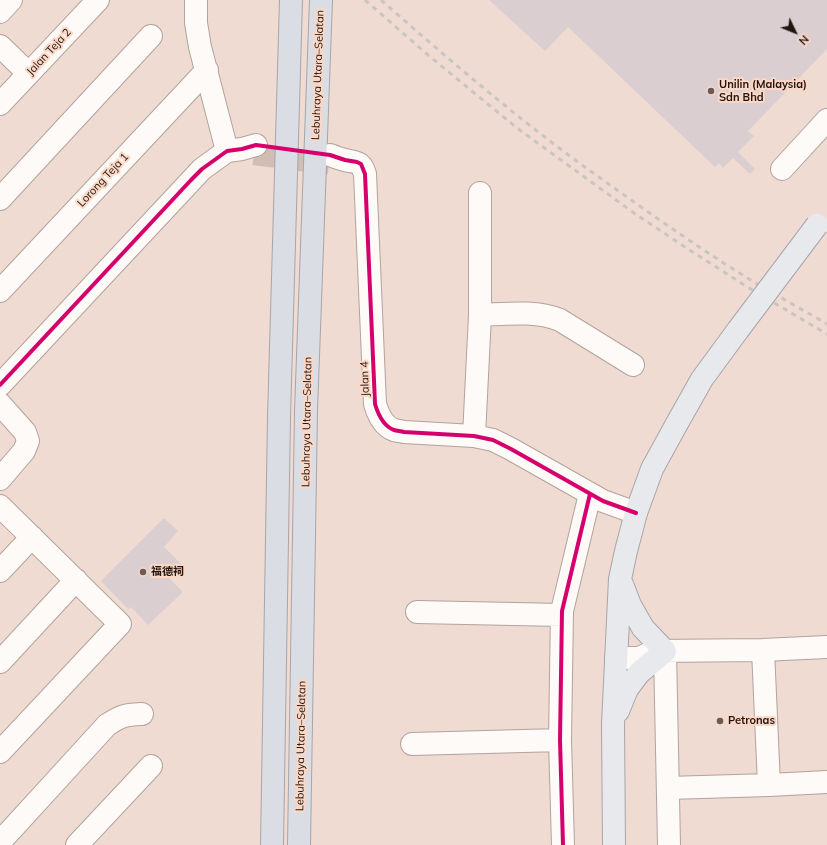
<!DOCTYPE html>
<meta charset="utf-8">
<style>
body{margin:0}
#map{position:relative;width:827px;height:845px;overflow:hidden;background:#efdbd2;font-family:Mulish,sans-serif}
canvas{display:block}
.north{position:absolute;left:775px;top:12px;width:40px;height:40px;-webkit-text-stroke:3px #fbd7c6;paint-order:stroke;rotate:133deg;font-size:11px;font-weight:700;line-height:16px;text-align:center;color:#221610}
.north::after{content:'';display:block;margin:auto;width:14px;height:18px;background:#221610;clip-path:polygon(50% 0,100% 100%,50% 72%,0 100%)}
</style>
<div id="map">
<canvas width="827" height="845"></canvas>
<div class="north">N</div>
</div>
<script>
const ctx = document.querySelector('canvas').getContext('2d');
ctx.lineJoin = 'round';
function fillPath(path, color) { ctx.fillStyle = color; ctx.fill(path, 'evenodd'); }
function strokePath(path, color, width, dash) { ctx.strokeStyle = color; ctx.lineWidth = width; ctx.lineCap = dash ? 'butt' : 'round'; ctx.setLineDash(dash || []); ctx.stroke(path); }
function write(font, color, halo, rows, align = 'center') {
  ctx.font = font + ' Mulish,"Noto Sans SC",sans-serif'; ctx.lineWidth = 4; ctx.setLineDash([]); ctx.textBaseline = 'middle'; ctx.strokeStyle = halo; ctx.fillStyle = color; for (const [text, x, y, turn = 0] of rows) {
    ctx.save(); ctx.translate(x, y); ctx.rotate((+turn || 0) * Math.PI / 180); ctx.textAlign = isNaN(turn) ? turn : align; if (halo) ctx.strokeText(text, 0, 0); ctx.fillText(text, 0, 0); ctx.restore();
  }
}
fillPath(new Path2D(`
 M489 0H827V49L748 131 754 136 738 152 755 169 750 174 733 158 723 168 719 163 715 167 568 27 545 51Z
 M164 518 178 531 164 547 182 565 169 578 183 592 148 625 131 607 128 609 101 581Z`), '#daced0');
strokePath(new Path2D(`
 M254 154 329 164`), '#d0bdb5', 22, [22, 11]);
const minor = new Path2D(`
 M196 0V23L200 47 227 151
 M0 12 11 0
 M0 46 28 73
 M0 104 98 0
 M330 155C335 157 340 159 345 160 357 163 361 161 365 174L375 404C378 414 383 426 394 430 397 431 401 431 404 432L474 436 493 440 511 449 603 501 636 513
 M782 169 827 120
 M0 199 151 36
 M0 291 207 70
 M480 315C506 314 535 310 560 320L633 365
 M0 385 202 169 227 151 242 149 256 145
 M0 404 25 432 28 441 24 451 0 479
 M474 436 480 315V193
 M0 506 120 624 0 752
 M0 571 32 537
 M417 612 562 615
 M763 650 769 785
 M665 651 669 845
 M616 658H639L654 651 763 650 827 647
 M0 662 76 580
 M412 744 560 740
 M668 788 769 785 827 782
 M0 842 107 725C122 715 125 715 142 714
 M77 845 151 766
 M563 845 560 740 562 611 590 494`);
const major = new Path2D(`
 M618 711 627 689 639 673 665 651 643 628 630 605 622 584
 M614 845 613 724 620 579 626 551 636 513 652 469 675 427 702 379 738 330`);
const highway = new Path2D(`
 M272 845 279 417 291 0
 M299 845 306 411 321 0`);
strokePath(minor, '#b2a39c', 24);
strokePath(major, '#a8a5a8', 24);
strokePath(highway, '#a8a5a8', 24);
strokePath(minor, '#fdfaf8', 22);
strokePath(major, '#e8e9ec', 22);
strokePath(highway, '#dadde3', 22);
strokePath(new Path2D(`
 M365 0 428 55 517 128 634 213 691 251 749 288 827 334
 M381 0C446 57 512 114 582 165 638 205 695 246 754 282 778 296 803 310 827 324`), '#cac4c2', 3, [5, 5]);
const majorBridge = new Path2D(`
 M738 330 817 225`);
strokePath(majorBridge, '#a8a5a8', 24, []);
strokePath(majorBridge, '#e8e9ec', 22);
strokePath(new Path2D(`
 M0 385 191 180 202 169 227 151 242 149 256 145 330 155 345 160 357 162 361 164 365 174 375 404C378 414 383 426 394 430 397 431 401 431 404 432L474 436 493 440 511 449 603 501 636 513
 M563 845 560 740 562 611 590 494`), '#d6006c', 4);
for (const [x, y, r, color] of [
 [711,91,4,"#6a5b54"],
 [143,572,4,"#6a5b54"],
 [720,721,4,"#6a5b54"]
]) { const dot = new Path2D(); dot.arc(x, y, r, 0, 2 * Math.PI); ctx.fillStyle = color; ctx.fill(dot); strokePath(dot, '#fbd7c6', 1.5); }
write('11px', '#221610', '#fbd7c6', [
 ["Jalan Teja 2",49,52,-47],
 ["Lebuhraya Utara–Selatan",318,75,-88],
 ["Lorong Teja 1",103,180,-47],
 ["Jalan 4",365,379,-92],
 ["Lebuhraya Utara–Selatan",307,422,-89],
 ["Lebuhraya Utara–Selatan",301,746,-89]
]);
write('bold 11px', '#221610', '#fbd7c6', [
 ["Unilin (Malaysia)",719,85],
 ["Sdn Bhd",719,98],
 ["福德祠",151,572],
 ["Petronas",728,721]
], 'left');
</script>
